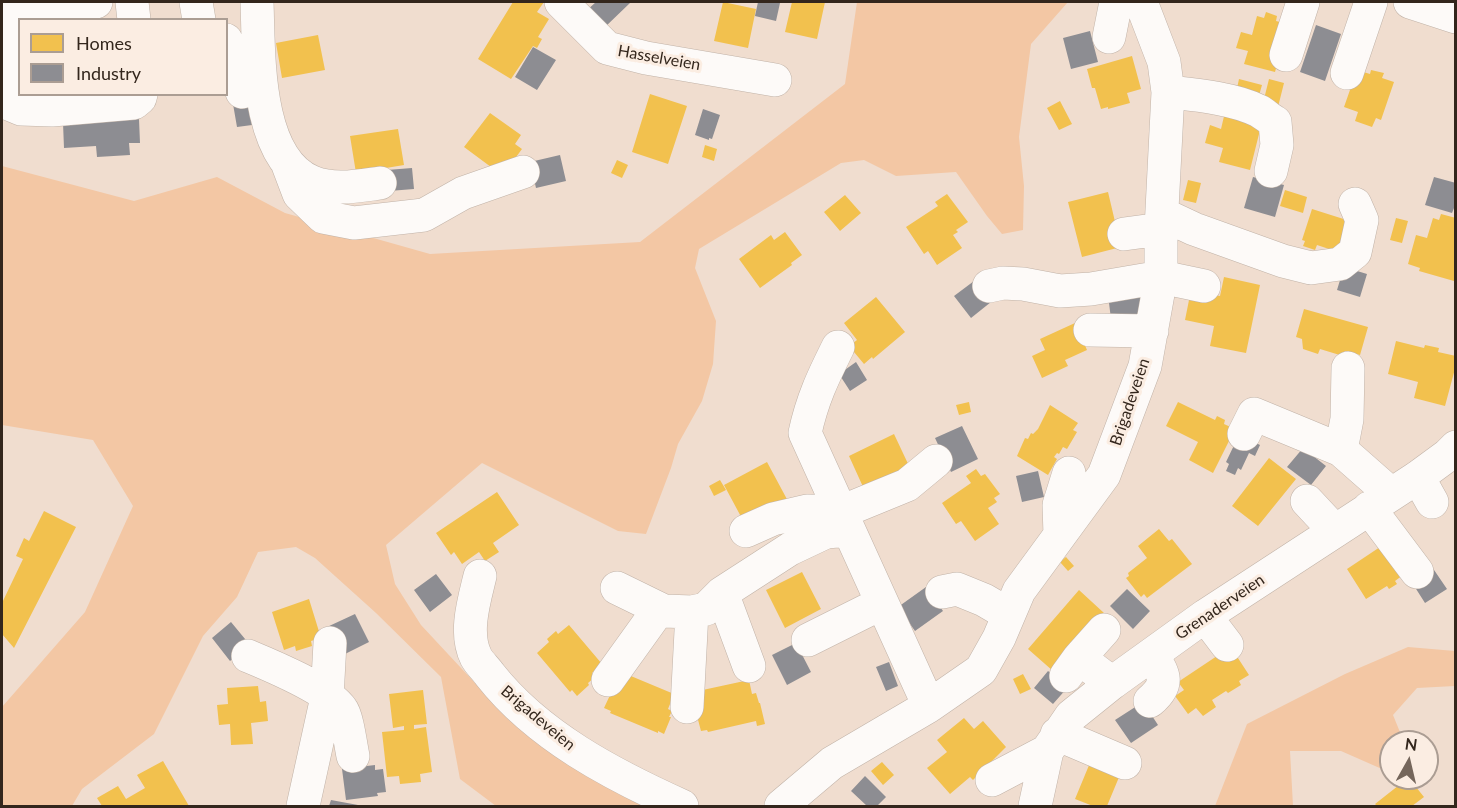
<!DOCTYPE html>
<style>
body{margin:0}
#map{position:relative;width:1457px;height:808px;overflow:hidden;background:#f0ddcf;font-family:Lato,sans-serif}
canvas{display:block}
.frame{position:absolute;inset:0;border:3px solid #33261c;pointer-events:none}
.legend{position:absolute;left:18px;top:18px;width:210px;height:78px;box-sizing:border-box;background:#fbede2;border:2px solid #ab9d93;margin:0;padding:8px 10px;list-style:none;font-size:18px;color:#33261c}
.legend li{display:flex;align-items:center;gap:12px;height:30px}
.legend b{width:30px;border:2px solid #ab9d93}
.north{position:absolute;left:1379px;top:730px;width:60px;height:60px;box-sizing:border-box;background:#fbede2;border:2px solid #ab9d93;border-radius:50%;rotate:8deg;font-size:16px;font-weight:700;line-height:24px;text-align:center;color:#33261c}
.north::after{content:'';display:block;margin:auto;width:21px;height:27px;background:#75665b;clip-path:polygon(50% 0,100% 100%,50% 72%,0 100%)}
</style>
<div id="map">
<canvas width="1457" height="808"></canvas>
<div class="frame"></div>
<ul class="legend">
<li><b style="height:16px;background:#f2c14e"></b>Homes</li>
<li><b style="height:16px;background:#8d8d92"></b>Industry</li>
</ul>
<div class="north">N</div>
</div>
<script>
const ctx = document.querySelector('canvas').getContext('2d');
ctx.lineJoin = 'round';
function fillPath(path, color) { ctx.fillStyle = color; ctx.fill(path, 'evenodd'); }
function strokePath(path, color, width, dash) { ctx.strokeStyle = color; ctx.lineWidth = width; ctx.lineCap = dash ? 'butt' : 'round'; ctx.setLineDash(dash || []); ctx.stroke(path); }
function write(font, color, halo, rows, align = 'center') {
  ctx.font = font + ' Lato,sans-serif'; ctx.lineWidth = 6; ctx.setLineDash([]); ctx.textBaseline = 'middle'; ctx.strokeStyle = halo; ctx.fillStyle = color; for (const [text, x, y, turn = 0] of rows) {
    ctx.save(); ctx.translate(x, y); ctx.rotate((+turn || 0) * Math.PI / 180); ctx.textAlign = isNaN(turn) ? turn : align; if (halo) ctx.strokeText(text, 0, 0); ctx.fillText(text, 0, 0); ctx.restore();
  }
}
fillPath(new Path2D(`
 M857 2H1068L1031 44 1019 137 1024 186 1023 230 1002 234 987 216 956 172 896 176 864 160 841 163 699 249 695 268 716 321 713 364 702 401 678 444 671 468 646 534 618 531 482 463 386 545 395 584 421 625 475 683 551 747 654 806H496L460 779 441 677 376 613 315 558 296 547 258 552 237 597 203 636 154 734 82 789 72 806H2V707L85 612 133 506 93 440 2 425V166L134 201 217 177 285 213 430 254 640 242 845 84Z
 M1408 647 1455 651V686L1417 688 1393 715 1404 742H1391V773L1341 751H1290L1293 806H1215L1247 724 1345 674Z`), '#f3c7a4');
fillPath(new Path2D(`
 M513 2H544L537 12 549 19 538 37 542 39 537 48 533 46 511 79 478 59Z
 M723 2 756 9 748 48 714 41Z
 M792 2H825L817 39 785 32Z
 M1266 12 1277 16 1276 21 1288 24 1275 72 1244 64 1248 51 1236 48 1241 32 1252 35 1257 16 1264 18Z
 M318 35 325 70 282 78 276 43Z
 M1132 56 1141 89 1127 93 1130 103 1108 109V107L1101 109 1095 88H1092L1087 69Z
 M1357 70 1370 74 1371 70 1384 73 1382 78 1394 82 1381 120 1376 118 1372 127 1355 121 1358 112 1344 107Z
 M1239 79 1262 85 1258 99 1236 93Z
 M1269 79 1284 83 1278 107 1263 103Z
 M650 94 687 106 668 164 632 152Z
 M1060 101 1072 124 1059 130 1047 108Z
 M1225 112 1262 122 1250 170 1219 162 1223 148 1205 143 1210 125 1221 129Z
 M490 113 521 135 515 144 522 149 508 168 495 170 464 147Z
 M398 129 404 165 356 173 350 136Z
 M705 145 717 149 714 161 702 157Z
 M617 160 628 165 622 178 611 173Z
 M1188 180 1201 183 1196 203 1183 200Z
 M1285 190 1307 197 1303 213 1280 206Z
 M1108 192 1121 247 1082 257 1068 202Z
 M947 194 968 222 956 230 958 232 953 235 962 248 937 265 928 251 924 254 906 227 938 206 935 202Z
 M845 195 861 213 840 231 824 212Z
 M1312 209 1353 222 1345 246 1338 244 1335 251 1317 245 1315 250 1303 246 1305 241 1302 240Z
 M1441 214 1456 218V273L1454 281 1419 271 1420 268 1408 264 1416 235 1427 238 1433 218 1439 220Z
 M1396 218 1408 221 1402 243 1390 240Z
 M785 232 802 255 791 263 792 265 760 288 739 259 771 235 774 240Z
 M1224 277 1260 285 1246 353 1210 346 1214 326 1185 320 1191 290 1220 296Z
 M876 297 905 332 873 359 872 357 864 364 849 346 857 340 844 323Z
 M1304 309 1368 327 1360 355 1345 351 1343 356 1320 349 1318 354 1303 349 1302 339 1296 337Z
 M1075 323 1087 350 1065 360 1068 366 1042 378 1032 356 1045 350 1040 339Z
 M1396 341 1424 348 1425 345 1439 348 1438 352 1456 356V365L1445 406 1414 398 1418 382 1388 374Z
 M969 402 971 412 959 415 956 405Z
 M1178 402 1215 420 1217 416 1225 420 1224 424 1235 429 1213 473 1189 460 1198 442 1166 426Z
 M1050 405 1078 423 1073 430 1077 432 1067 449 1063 447 1059 454 1057 453 1054 457 1057 459 1048 475 1017 456 1025 438 1028 439 1031 433 1033 434 1038 429Z
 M894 434 910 468 864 489 849 456Z
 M1269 458 1296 479 1258 526 1232 506Z
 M767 462 789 503 746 526 724 485Z
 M976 469 981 476 985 474 1000 494 994 498 997 502 988 508 999 524 975 541 961 521 956 524 942 503 971 483 966 476Z
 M720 480 726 490 714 496 709 486Z
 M497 492 519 525 493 543 499 552 485 561 479 552 462 564 454 552 451 555 436 533Z
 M44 511 76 527 14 648 2 634V603L23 559 16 556 24 538 29 541Z
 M1159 529 1169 541 1172 539 1192 564 1147 598 1144 594 1141 597 1126 578 1129 576 1128 573 1147 558 1138 546Z
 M1383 545 1403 575 1395 581 1397 584 1389 589 1387 586 1366 599 1347 569Z
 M1066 557 1074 566 1068 571 1060 562Z
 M802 572 821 609 785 628 766 590Z
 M1079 590 1104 613 1053 671 1028 649Z
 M309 599 321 638 311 641 312 646 296 651 295 646 284 650 272 612Z
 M569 625 602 664 592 673 595 677 588 683 589 685 577 696 572 690 570 692 537 653 549 642 547 639 556 631 558 634Z
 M1220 654 1226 662 1236 655 1249 675 1239 681 1241 685 1228 693 1226 691 1212 700 1216 707 1203 716 1196 708 1188 714 1175 696 1184 690 1178 682Z
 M626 674 674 694 668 709 672 711 669 717H671L664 734 658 731V733L610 713 611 711 604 708 611 693Z
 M1023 674 1031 689 1020 694 1013 679Z
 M749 680 752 694 756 693 759 703H760L765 724 757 726 756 721 708 732 707 730 701 731 697 716 698 691Z
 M258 686 260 702 266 701 268 721 251 723 253 744 231 745 230 724 219 725 217 705 228 704 227 688Z
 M423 690 427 724 414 725V729L426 727 432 772 420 774 421 782 400 784 399 776 387 777 382 732 404 730V726L393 728 389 694Z
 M964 718 974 729 983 721 1006 747 973 780 970 777 950 794 927 768 947 752 937 740Z
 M1092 758 1122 770 1107 806H1093L1075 799Z
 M163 761 189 806H102L97 798 118 786 126 799 145 788 137 775Z
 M882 762 894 775 883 785 871 771Z
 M1408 778H1416L1420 783 1416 787 1424 797 1412 806H1377L1375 804Z`), '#f2c14e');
fillPath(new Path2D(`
 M596 2H628L630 3 604 28 586 11Z
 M758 2 780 3 776 21 755 16Z
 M1316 25 1341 34 1325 81 1300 72Z
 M1090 31 1098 62 1071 69 1063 38Z
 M533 47 556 60 537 90 515 77Z
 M248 101 252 125 237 127 233 104Z
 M703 109 720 115 712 139 709 138V140L695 135Z
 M139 119 140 143H129L130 155 97 157 96 146 64 148 63 123Z
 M560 155 566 181 536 188 530 162Z
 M412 168 414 189 389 191 387 170Z
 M1253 177 1284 185 1275 217 1244 208Z
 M1434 177 1456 183V203L1452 213 1425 205Z
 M1344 267 1367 274 1360 297 1337 290Z
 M974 281 991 302 971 318 954 296Z
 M1139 290 1144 322 1112 327 1108 295Z
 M856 362 867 380 850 391 839 374Z
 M962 426 978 459 951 472 935 438Z
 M1237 439 1252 441 1260 445 1255 456 1249 453 1241 470 1238 468 1235 475 1226 471 1229 464 1226 462Z
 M1303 448 1326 466 1311 485 1287 467Z
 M1038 471 1044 497 1022 502 1016 476Z
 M1432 567 1447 589 1425 603 1411 581Z
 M436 574 452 595 430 612 414 590Z
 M926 587 943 611 915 631 898 607Z
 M1127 589 1150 611 1133 629 1110 606Z
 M355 614 369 642 341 656 327 627Z
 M231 622 250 645 230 661 212 638Z
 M796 643 811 672 787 685 772 655Z
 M889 662 898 686 886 691 876 667Z
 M1048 671 1068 687 1053 704 1034 688Z
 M1143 702 1158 725 1131 743 1115 720Z
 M375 765V770L383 769 386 792 377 793 378 796 346 800 342 769Z
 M865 776 886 797 877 806H867L851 791Z
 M331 800 358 805V806H329Z`), '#8d8d92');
const minor = new Path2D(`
 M132 2 134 20
 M196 2 199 20
 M257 2C259 53 255 158 312 182 334 191 358 186 380 183
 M561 2 607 48 646 58 775 80
 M1410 2 1456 17
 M2 5 96 2
 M11 5 9 104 21 109 52 110 134 103 140 98 141 94
 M1109 37 1116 2
 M226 40 242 92
 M1286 55 1303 2
 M1347 73 1371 2
 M1168 92C1196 95 1233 98 1259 111 1264 114 1270 119 1275 122L1277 145 1271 171
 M288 165 299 194 323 217 354 223 424 215 463 193 523 172
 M1162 214 1194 229 1283 261 1311 268 1340 264 1355 252 1362 220 1355 204
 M1124 234 1161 229
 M989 286 1003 283 1023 284 1060 291 1091 289 1161 277 1204 286
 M1090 330 1152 331
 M838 347C823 377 812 400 805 433L929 706
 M1244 434 1254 414 1341 450 1391 494
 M1341 450 1347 419 1348 368
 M1418 477 1432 502
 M1307 501 1335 531
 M1369 508 1417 572
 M746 531 773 519 807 511 841 512 907 485 936 461
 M1060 535 1059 505 1069 473
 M480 576C474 601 464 633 476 657 479 663 486 669 490 675 538 736 613 775 682 806
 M617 588 664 611 692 612 706 609 722 593 790 549 826 532 849 530
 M942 592 957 589 984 600 1008 614
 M722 593 749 666
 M1205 616 1227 645
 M808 640 882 603
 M248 656C272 666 328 689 342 710 347 716 351 747 353 756
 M1079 658 1104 630
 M1066 676 1079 658 1112 683
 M608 680 659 609
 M1150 701C1169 685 1166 674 1151 655
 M687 707 692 612
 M1057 734 1125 763
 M992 780 1047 751
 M303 806 327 697 330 643
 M781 806 832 763 929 706 981 670 999 638 1019 591 1104 475 1145 366 1161 277V229L1168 92 1164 62 1141 2
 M1035 806 1047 751 1071 716 1112 683 1205 616 1418 477 1448 455 1456 447`);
strokePath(minor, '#c0b2a7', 34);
strokePath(minor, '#fdfaf8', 33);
write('16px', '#33261c', '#fbede2', [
 ["Hasselveien",659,58,10],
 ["Brigadeveien",1130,402,-71],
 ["Grenaderveien",1220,607,-34],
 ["Brigadeveien",538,718,40]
]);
</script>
